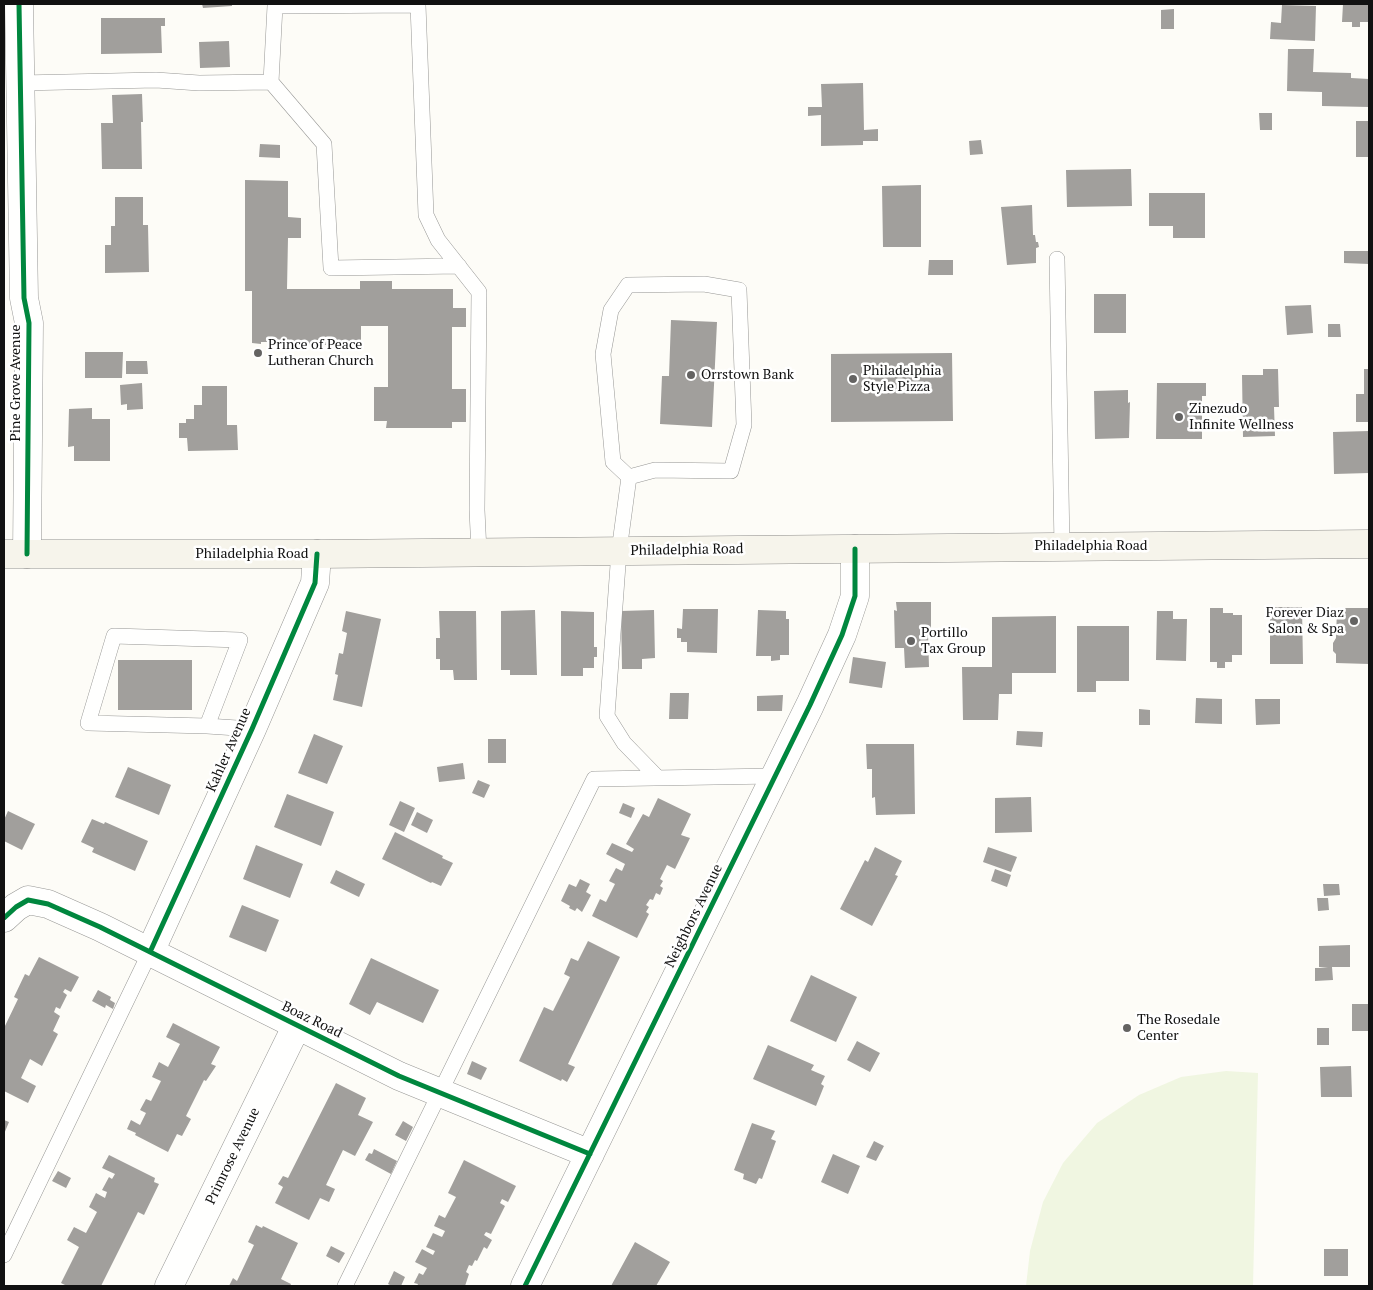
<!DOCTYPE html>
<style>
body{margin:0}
#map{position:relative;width:1373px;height:1290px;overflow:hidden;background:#fdfcf7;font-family:"PT Serif",serif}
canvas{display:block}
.frame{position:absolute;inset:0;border:5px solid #111;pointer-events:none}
</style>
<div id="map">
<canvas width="1373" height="1290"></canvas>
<div class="frame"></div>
</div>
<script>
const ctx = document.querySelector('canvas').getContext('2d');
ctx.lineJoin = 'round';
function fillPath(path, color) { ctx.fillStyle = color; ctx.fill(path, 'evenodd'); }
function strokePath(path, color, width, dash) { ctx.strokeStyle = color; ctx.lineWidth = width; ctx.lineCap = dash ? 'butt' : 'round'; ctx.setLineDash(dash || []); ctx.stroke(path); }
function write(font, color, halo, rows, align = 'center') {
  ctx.font = font + ' "PT Serif",serif'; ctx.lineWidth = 5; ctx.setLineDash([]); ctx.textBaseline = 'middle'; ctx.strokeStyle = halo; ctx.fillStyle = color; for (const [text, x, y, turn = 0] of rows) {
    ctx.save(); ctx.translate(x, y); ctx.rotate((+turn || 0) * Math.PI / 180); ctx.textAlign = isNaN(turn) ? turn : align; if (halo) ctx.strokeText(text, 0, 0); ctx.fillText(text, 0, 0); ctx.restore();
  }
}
fillPath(new Path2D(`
 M1226 1071 1258 1073 1253 1286H1026L1030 1251 1043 1202 1063 1163 1097 1123 1139 1095 1181 1077Z`), '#f0f6e1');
fillPath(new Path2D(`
 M202 4H232V6L203 8Z
 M1343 4H1369V22H1360V27H1352V22H1342Z
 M1282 5 1316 6 1315 41 1270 39 1271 22 1281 23Z
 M1174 9V29H1161V10Z
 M101 18H165V26H161L162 53 101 54Z
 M229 41 230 67 200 68 199 42Z
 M1288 49H1314L1313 72 1351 73V78L1369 79V107L1322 106V92L1287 91Z
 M863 83 864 130 878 129V141H863V145L821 146V115L808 116V107H822L821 84Z
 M142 94 143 122H141L142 169H102L101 123H113L112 95Z
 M1259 113H1272V130H1260Z
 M1356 121H1369V157H1356Z
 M981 140 983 154 970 155 969 141Z
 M260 144 280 145V158L259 157Z
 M1131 169 1132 206 1067 207 1066 170Z
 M245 180 288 181V217L301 218V238H288L287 289H360V281H392V289H453V308H466V327H452V389H466V422H452V428H386L387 421H374V387H388V326H361V345H305V342H261V344L252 343V291H245Z
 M921 185V247H883L882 186Z
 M1149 193H1205V238H1173V226H1149Z
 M115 197H143V225H148L149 272 105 273V245H111V226H115Z
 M1032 205 1033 235H1035L1036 242H1038L1039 247 1036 248V263L1007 265 1001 207Z
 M1344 251H1369V264L1344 263Z
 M929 260H953V275H928Z
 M1094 294H1126V333H1094Z
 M1311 305 1313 333 1287 335 1285 306Z
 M671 320 717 322 712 427 660 424 662 376H669Z
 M1328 324H1340L1341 337H1328Z
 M85 352H123L122 378H85Z
 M952 353 953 421 831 422V354Z
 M126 361H147L148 374H126Z
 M1263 369H1278L1279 407H1274L1275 436 1243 437 1242 375H1263Z
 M1364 369H1369V422H1356V394H1364Z
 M142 383 143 409 127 410V404L121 405 120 385Z
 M1157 383H1206V396H1202V439H1156Z
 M202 386H227V425H237L238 450 188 451 187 438H179V423H186V419H194V405H202Z
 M1128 390V403L1130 402 1129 438 1095 439 1094 391Z
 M92 408V419H110V461H74V446L68 447 69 409Z
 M1369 431V473L1334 474 1333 432Z
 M896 602H931V633H928L929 667 905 668 904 648H895L894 610 897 611Z
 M1270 607H1302L1303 664H1270Z
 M1210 608H1223V613H1233V615H1242V655H1232V662H1225V668H1217V662H1210Z
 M1337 608H1369V664L1336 663V654L1333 651V643L1336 638Z
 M683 609H718L717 653 687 652V642H681V638H677V628L682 629Z
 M535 610 537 675H510V670H501V611Z
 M654 610 655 658 642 659V669H622L621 611Z
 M758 610 786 611V619H789V655H780V660L771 661V656H756Z
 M346 611 381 619 362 707 333 700 338 675 335 674 339 653 343 654 347 633 342 631Z
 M439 611H476L477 680H454L453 670H440V659H436V638H440Z
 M561 611 594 612V647H597V657H594V668H583V676H561Z
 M1157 611H1173V619H1187L1186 661 1156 660Z
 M1056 616V673H1012V694H999L998 720H963L962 667H992V617Z
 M1077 626H1129V681H1096V692H1077Z
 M853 657 886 662 882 688 849 683Z
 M118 660H192V710H118Z
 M670 693H689L688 719H669Z
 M783 695 782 711H757V696Z
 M1196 698 1222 699V724L1195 723Z
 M1255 699H1280V724L1256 725Z
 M1139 709 1150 710V725H1139Z
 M1017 731 1043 732 1042 747 1016 745Z
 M314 734 343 746 327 784 298 773Z
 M488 739H506V763H488Z
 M866 744H914L915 814 876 815 875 797 872 798V769H867Z
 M463 763 465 779 439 782 437 767Z
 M128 767 171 785 159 815 115 797Z
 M478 780 490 785 484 798 472 793Z
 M287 794 334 812 321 846 274 827Z
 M1031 797 1032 832 995 833V798Z
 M658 798 691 814 681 835 690 838 675 869 667 865 660 879 663 881 660 886 663 888 660 895 656 893 653 900 650 899 646 905 649 907 646 912 649 914 637 938 592 916 600 899 606 902 615 884 609 881 616 868 622 871 625 864 606 854 612 843 632 852 634 849 626 844 643 814 649 817Z
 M400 801 415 808 404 832 389 825Z
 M623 803 635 808 631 818 619 813Z
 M8 811 35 824 22 850 4 841V820Z
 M417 812 433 820 427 833 411 825Z
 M92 819 104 824 105 822 148 841 135 871 92 852 94 848 81 842Z
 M395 832 443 856 442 858 453 863 441 886 432 882 431 883 382 859Z
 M256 845 303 864 290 898 243 879Z
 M875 847 902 861 895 875 898 876 872 926 840 909 865 860 868 862Z
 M988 847 1017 857 1011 872 983 862Z
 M995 869 1011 875 1007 887 991 881Z
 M336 870 365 884 359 897 330 883Z
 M580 879 590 884 586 892 591 895 582 912 577 908 575 911 569 908 570 906 561 901 569 884 576 887Z
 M1323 884H1339L1340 895 1324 896Z
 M1317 898H1328L1329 910 1318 911Z
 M242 905 279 920 266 952 229 937Z
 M588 941 620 957 568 1064 575 1067 567 1082 562 1079 561 1081 519 1061 544 1007 553 1011 570 977 564 974 571 958 578 961Z
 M1350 945V967H1332L1333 980 1315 981V968H1328L1319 967V946Z
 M39 957 79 977 71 992 65 989 63 992 67 995 60 1009 56 1007 54 1012 60 1016 53 1031 58 1034 42 1066 30 1059 21 1078 36 1086 28 1103 4 1091V1028L18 999 14 997 25 974 29 976Z
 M371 958 439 990 423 1023 377 1002 370 1015 349 1004Z
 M811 975 857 997 836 1042 790 1021Z
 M98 990 111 997 110 1000 115 1003 113 1009 106 1005 105 1008 92 1001Z
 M1352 1004H1369V1031H1352Z
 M173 1023 220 1047 211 1064 216 1066 206 1081 204 1080 186 1116 191 1119 182 1136 177 1134 168 1152 135 1135 136 1133 127 1129 131 1120 140 1125 146 1113 140 1110 146 1099 151 1101 161 1081 152 1077 159 1062 168 1067 180 1044 166 1037Z
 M1317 1028H1329V1045H1317Z
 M857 1041 880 1053 870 1072 847 1060Z
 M768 1045 814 1065 811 1070 825 1076 821 1084 824 1086 816 1106 753 1079Z
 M472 1061 487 1068 481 1080 467 1074Z
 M1351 1066 1352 1097H1321L1320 1067Z
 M336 1083 366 1098 358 1115 373 1122 355 1156 343 1150 326 1185 335 1189 329 1202 320 1198 309 1220 275 1203 283 1187 278 1184 283 1176 288 1178Z
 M4 1120 9 1122 4 1134Z
 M403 1121 413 1127 406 1141 395 1135Z
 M752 1123 775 1131 771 1139 776 1141 762 1179 759 1178 756 1184 743 1179 744 1174 734 1170Z
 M874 1141 884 1146 876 1161 866 1157Z
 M374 1149 397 1161 391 1174 365 1160 369 1153 372 1154Z
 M833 1154 860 1166 848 1194 821 1182Z
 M109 1155 155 1178 154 1182 159 1184 144 1215 138 1212 101 1286H67L61 1283 79 1247 67 1240 74 1227 86 1233 97 1212 89 1207 96 1193 105 1198 107 1192 102 1190 109 1177 112 1179 115 1174 102 1168Z
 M464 1160 516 1186 508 1202 502 1199 500 1203 505 1206 491 1234 486 1232 484 1235 492 1240 487 1249 484 1247 477 1261 475 1260 472 1266 469 1265 466 1272 469 1274 465 1286H417L418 1284 414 1283 419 1273 423 1275 427 1268 415 1262 422 1249 433 1255 435 1251 426 1247 433 1233 442 1237 445 1231 434 1226 439 1215 445 1218 456 1197 448 1193Z
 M58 1171 71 1178 66 1188 52 1181Z
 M256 1225 262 1228 263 1226 298 1243 281 1279 291 1284 290 1286H229L233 1278 237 1281 254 1245 248 1242Z
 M635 1242 670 1262 656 1286H611Z
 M331 1246 345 1253 339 1263 326 1256Z
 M1324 1249H1348V1276H1324Z
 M394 1271 405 1277 401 1286H392L388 1284Z`), '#a19f9c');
const service = new Path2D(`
 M21 83 156 80 199 83 271 82
 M1057 259 1062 547
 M459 266 331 268 324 144 271 82 275 6 418 5 426 215 438 240 479 292 477 510 479 552
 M704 284 739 290 744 425 731 471 655 470 629 477 613 462 603 354 611 310 628 285Z
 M629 477 619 551 607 716 624 743 658 778
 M207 726 88 723 114 636 240 640 207 726 252 729
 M4 1255 150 952
 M345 1286 594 779 775 776`);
const minor = new Path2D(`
 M19 4 24 298 29 323 27 554
 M4 918 16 907 28 900 48 904 100 927 399 1076 590 1154
 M150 952 252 729 315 583 317 554
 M169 1286 297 1025
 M525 1286 810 705 842 635 855 596V549`);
const secondary = new Path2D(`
 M4 554H317L1369 544`);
strokePath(service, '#979795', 16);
strokePath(minor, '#979795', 29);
strokePath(secondary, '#8e8d8b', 29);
strokePath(service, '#fffffe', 15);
strokePath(minor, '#fffffe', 28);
strokePath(secondary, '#f6f4eb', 28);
strokePath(new Path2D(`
 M19 4 24 298 29 323 27 554
 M4 918 16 907 28 900 48 904 100 927 399 1076 590 1154
 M150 952 252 729 315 583 317 554
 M525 1286 810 705 842 635 855 596V549`), '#00873e', 5);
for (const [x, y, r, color] of [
 [258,353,5,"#646362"],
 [691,375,5,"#646362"],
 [853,379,5,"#646362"],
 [1179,417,5,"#646362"],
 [1354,621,5,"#646362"],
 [911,641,5,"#646362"],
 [1127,1028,5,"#646362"]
]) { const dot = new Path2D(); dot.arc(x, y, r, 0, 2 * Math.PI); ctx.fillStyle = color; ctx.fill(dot); strokePath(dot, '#fff', 2); }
write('14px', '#111', '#fff', [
 ["Prince of Peace",268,345],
 ["Lutheran Church",268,361],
 ["Philadelphia",863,371],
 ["Style Pizza",863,387],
 ["Orrstown Bank",701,375],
 ["Zinezudo",1189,409],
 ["Infinite Wellness",1189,425],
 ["Forever Diaz",1344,613,"right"],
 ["Salon & Spa",1344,629,"right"],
 ["Portillo",921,633],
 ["Tax Group",921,649],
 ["The Rosedale",1137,1020],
 ["Center",1137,1036]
], 'left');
write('14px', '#111', '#fff', [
 ["Pine Grove Avenue",16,383,-90],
 ["Philadelphia Road",1091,546],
 ["Philadelphia Road",687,550,-1],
 ["Philadelphia Road",252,554],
 ["Kahler Avenue",229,750,-66],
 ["Neighbors Avenue",694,916,-64],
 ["Boaz Road",312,1020,26],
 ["Primrose Avenue",233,1156,-64]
]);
</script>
